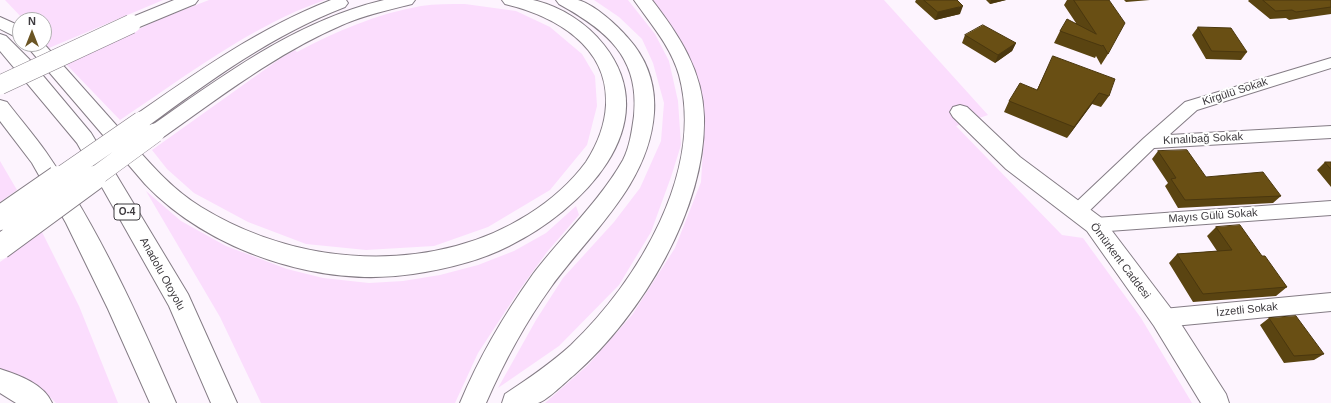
<!DOCTYPE html>
<meta charset="utf-8">
<style>
body{margin:0}
#map{position:relative;width:1331px;height:403px;overflow:hidden;background:#fdf4fe;font-family:Arial,sans-serif}
canvas{display:block}
.north{position:absolute;left:12px;top:12px;width:40px;height:40px;box-sizing:border-box;background:#fff;border:1px solid #b1b0b2;border-radius:50%;rotate:0deg;font-size:11px;font-weight:700;line-height:16px;text-align:center;color:#3d3a3e}
.north::after{content:'';display:block;margin:auto;width:14px;height:18px;background:#6b5524;clip-path:polygon(50% 0,100% 100%,50% 72%,0 100%)}
</style>
<div id="map">
<canvas width="1331" height="403"></canvas>
<div class="north">N</div>
</div>
<script>
const ctx = document.querySelector('canvas').getContext('2d');
ctx.lineJoin = 'round';
function fillPath(path, color) { ctx.fillStyle = color; ctx.fill(path, 'evenodd'); }
function strokePath(path, color, width, dash) { ctx.strokeStyle = color; ctx.lineWidth = width; ctx.lineCap = dash ? 'butt' : 'round'; ctx.setLineDash(dash || []); ctx.stroke(path); }
function write(font, color, halo, rows, align = 'center') {
  ctx.font = font + ' Arial,sans-serif'; ctx.lineWidth = 4; ctx.setLineDash([]); ctx.textBaseline = 'middle'; ctx.strokeStyle = halo; ctx.fillStyle = color; for (const [text, x, y, turn = 0] of rows) {
    ctx.save(); ctx.translate(x, y); ctx.rotate((+turn || 0) * Math.PI / 180); ctx.textAlign = isNaN(turn) ? turn : align; if (halo) ctx.strokeText(text, 0, 0); ctx.fillText(text, 0, 0); ctx.restore();
  }
}
fillPath(new Path2D(`
 M5 0H163L49 48 44 42V20H24Z
 M209 0H325C250 26 185 77 120 120L66 64 160 19Z
 M594 0H628L655 34 669 61 678 101 681 145 671 177 651 232 619 285 559 346 498 388 536 320 563 278 614 222 640 188 661 141 664 103 653 63 642 39 619 17Z
 M650 0H884L988 115 956 126 1062 235 1083 238 1141 318 1192 403H545L588 365 632 315 675 248 701 182 704 133 703 113 688 57 681 40Z
 M465 4 516 11 550 27 582 54 595 76 597 106 587 145 550 190 488 227 434 246 366 250 306 244 248 222 194 193 167 169 152 150 281 58 295 50 297 52C337 31 376 14 421 6 435 4 450 4 465 4Z
 M0 161 17 190 0 202Z
 M146 191 181 221 226 246 287 269 323 278 369 283 403 281 440 275 478 265 514 251 546 233 576 206 579 215 547 252 518 292 478 353 455 403H261L220 317Z
 M42 232 79 306 118 403H56C40 386 22 375 0 370V262Z`), '#fbddfd');
const minor = new Path2D(`
 M1331 58V68L1197 110 1169 135 1331 126V138L1154 148 1084 216 1078 218 1072 216 1069 211 1072 206 1144 138 1185 102Z
 M1331 201V215L1095 232 1088 230 1086 225 1088 220 1095 218Z
 M1331 293V311L1163 327 1156 324 1153 318 1156 312 1163 309Z`);
const tertiary = new Path2D(`
 M960 105 967 107 1020 157 1103 219 1172 310 1226 394 1229 403H1201L1154 326 1087 231 1006 169 953 117 950 112 953 107Z`);
const trunk = new Path2D(`
 M174 0H198L195 4 137 28 131 30 125 28 122 24 125 20Z
 M634 0H652C679 35 703 71 704 117 706 209 642 315 574 375 565 382 548 400 538 403 530 403 511 403 502 403L505 394C528 379 551 363 571 345 638 281 705 171 679 75 671 47 651 24 634 0Z`);
const motorway = new Path2D(`
 M331 0H346L348 3 345 7C272 35 211 80 148 126L141 128 134 126 131 121 134 116C197 72 259 28 331 0Z
 M384 0H415L412 4C388 10 365 15 342 25 277 53 220 97 162 138L155 140 148 138 145 133 148 128C221 77 295 21 384 0Z
 M502 0C512 0 524 0 533 0 560 6 587 23 604 45 668 126 580 211 509 246 480 261 445 269 413 274 321 288 210 252 145 184L25 44H44C71 74 98 105 125 135 148 161 171 189 201 207 276 253 370 269 456 246 505 233 556 203 586 162 597 145 605 125 606 105 609 46 555 16 505 4Z
 M556 0C563 0 571 0 578 0 594 4 618 26 628 38 647 59 656 85 654 113 649 184 591 232 551 287 525 323 504 362 486 403H460C479 357 504 315 533 274 562 236 599 202 623 160 630 146 632 130 634 116 640 57 606 30 559 4Z
 M0 17 20 26V39L0 29Z
 M0 34 6 36 29 59 91 133 188 294 237 403H211L169 306 77 143 0 51Z
 M0 100 7 102C20 119 34 135 46 152 99 229 139 317 176 403H150L108 309 66 223 32 163 0 121Z
 M0 369C19 375 44 384 52 403H16L0 393Z`);
strokePath(minor, '#847c85', 2);
strokePath(tertiary, '#847c85', 2);
strokePath(trunk, '#847c85', 2);
strokePath(motorway, '#847c85', 2);
fillPath(minor, '#fff');
fillPath(tertiary, '#fff');
fillPath(trunk, '#fff');
fillPath(motorway, '#fff');
const trunkBridge = new Path2D(`
 M0 85 131 24`);
const motorwayBridgeFar1 = new Path2D(`
 M57 179 141 121
 M92 179 155 133`);
const motorwayBridge = new Path2D(`
 M0 218 58 178
 M0 247 94 178`);
strokePath(trunkBridge, '#847c85', 20, []);
strokePath(motorwayBridgeFar1, '#847c85', 20, []);
strokePath(motorwayBridge, '#847c85', 26, []);
strokePath(trunkBridge, '#fff', 19);
strokePath(motorwayBridgeFar1, '#fff', 19);
strokePath(motorwayBridge, '#fff', 24);
fillPath(new Path2D(`
 M916 0H957L960 14 935 20 915 2Z
 M986 0H1006L990 4Z
 M1067 0H1109L1108 54 1101 65 1096 56 1095 58 1054 43 1060 31 1076 23 1064 5Z
 M1124 0H1150L1126 2Z
 M1249 0H1331V14L1289 20 1286 18 1270 19 1248 1Z
 M1198 27 1247 52 1241 60 1206 59 1192 35Z
 M965 35 1016 43 1012 51 995 63 962 43Z
 M1053 56 1109 96 1101 107 1092 104 1067 138 1004 112 1009 101 1037 90Z
 M1158 151 1206 177 1281 196 1273 203 1178 208 1165 186 1168 183 1152 159Z
 M1325 162H1331V187L1317 170Z
 M1216 227 1262 256 1287 287 1276 296 1193 302 1169 263 1177 254 1217 251 1207 236Z
 M1269 318 1324 354 1314 360 1284 363 1260 325Z`), '#5a4411');
fillPath(new Path2D(`
 M991 0H1006L990 4Z
 M963 6 960 14 935 20 938 12Z
 M1016 43 1012 51 995 63 998 55Z
 M1099 93 1092 104 1067 138 1074 127Z`), '#4a370e');
const building = new Path2D(`
 M924 0H957L963 6 938 12Z
 M1074 0H1109L1125 23 1108 54 1103 45 1102 46 1060 31 1067 19 1096 34Z
 M1263 0H1331V7L1296 12 1292 10 1276 11Z
 M983 25 1016 43 998 55 965 35Z
 M1198 27 1231 28 1247 52 1212 51Z
 M1053 56 1115 79 1109 96 1099 93 1074 127 1009 101 1020 83 1037 90Z
 M1187 150 1206 177 1263 172 1281 196 1185 200 1171 179 1176 178 1158 151Z
 M1325 162H1331V169Z
 M1240 225 1262 256H1265L1287 287 1203 294 1177 254 1232 250 1216 227Z
 M1296 316 1324 354 1294 356 1269 318Z`);
fillPath(building, '#694f14');
strokePath(building, '#4a370e', 1);
for (const [x, y, w] of [
 [127,212,26]
]) { const box = new Path2D(); box.roundRect(x - w / 2, y - 8, w, 16, 3); ctx.fillStyle = '#fff'; ctx.fill(box); strokePath(box, '#3d3a3e', 1); }
write('bold 10px', '#3d3a3e', null, [
 ["O-4",127,212]
]);
write('11px', '#3d3a3e', '#fff', [
 ["Kirgülü Sokak",1235,92,-18],
 ["Kınalıbağ Sokak",1203,139,-3],
 ["Mayıs Gülü Sokak",1213,216,-4],
 ["Ömürkent Caddesi",1120,261,53],
 ["Anadolu Otoyolu",162,274,61],
 ["İzzetli Sokak",1247,310,-6]
]);
</script>
